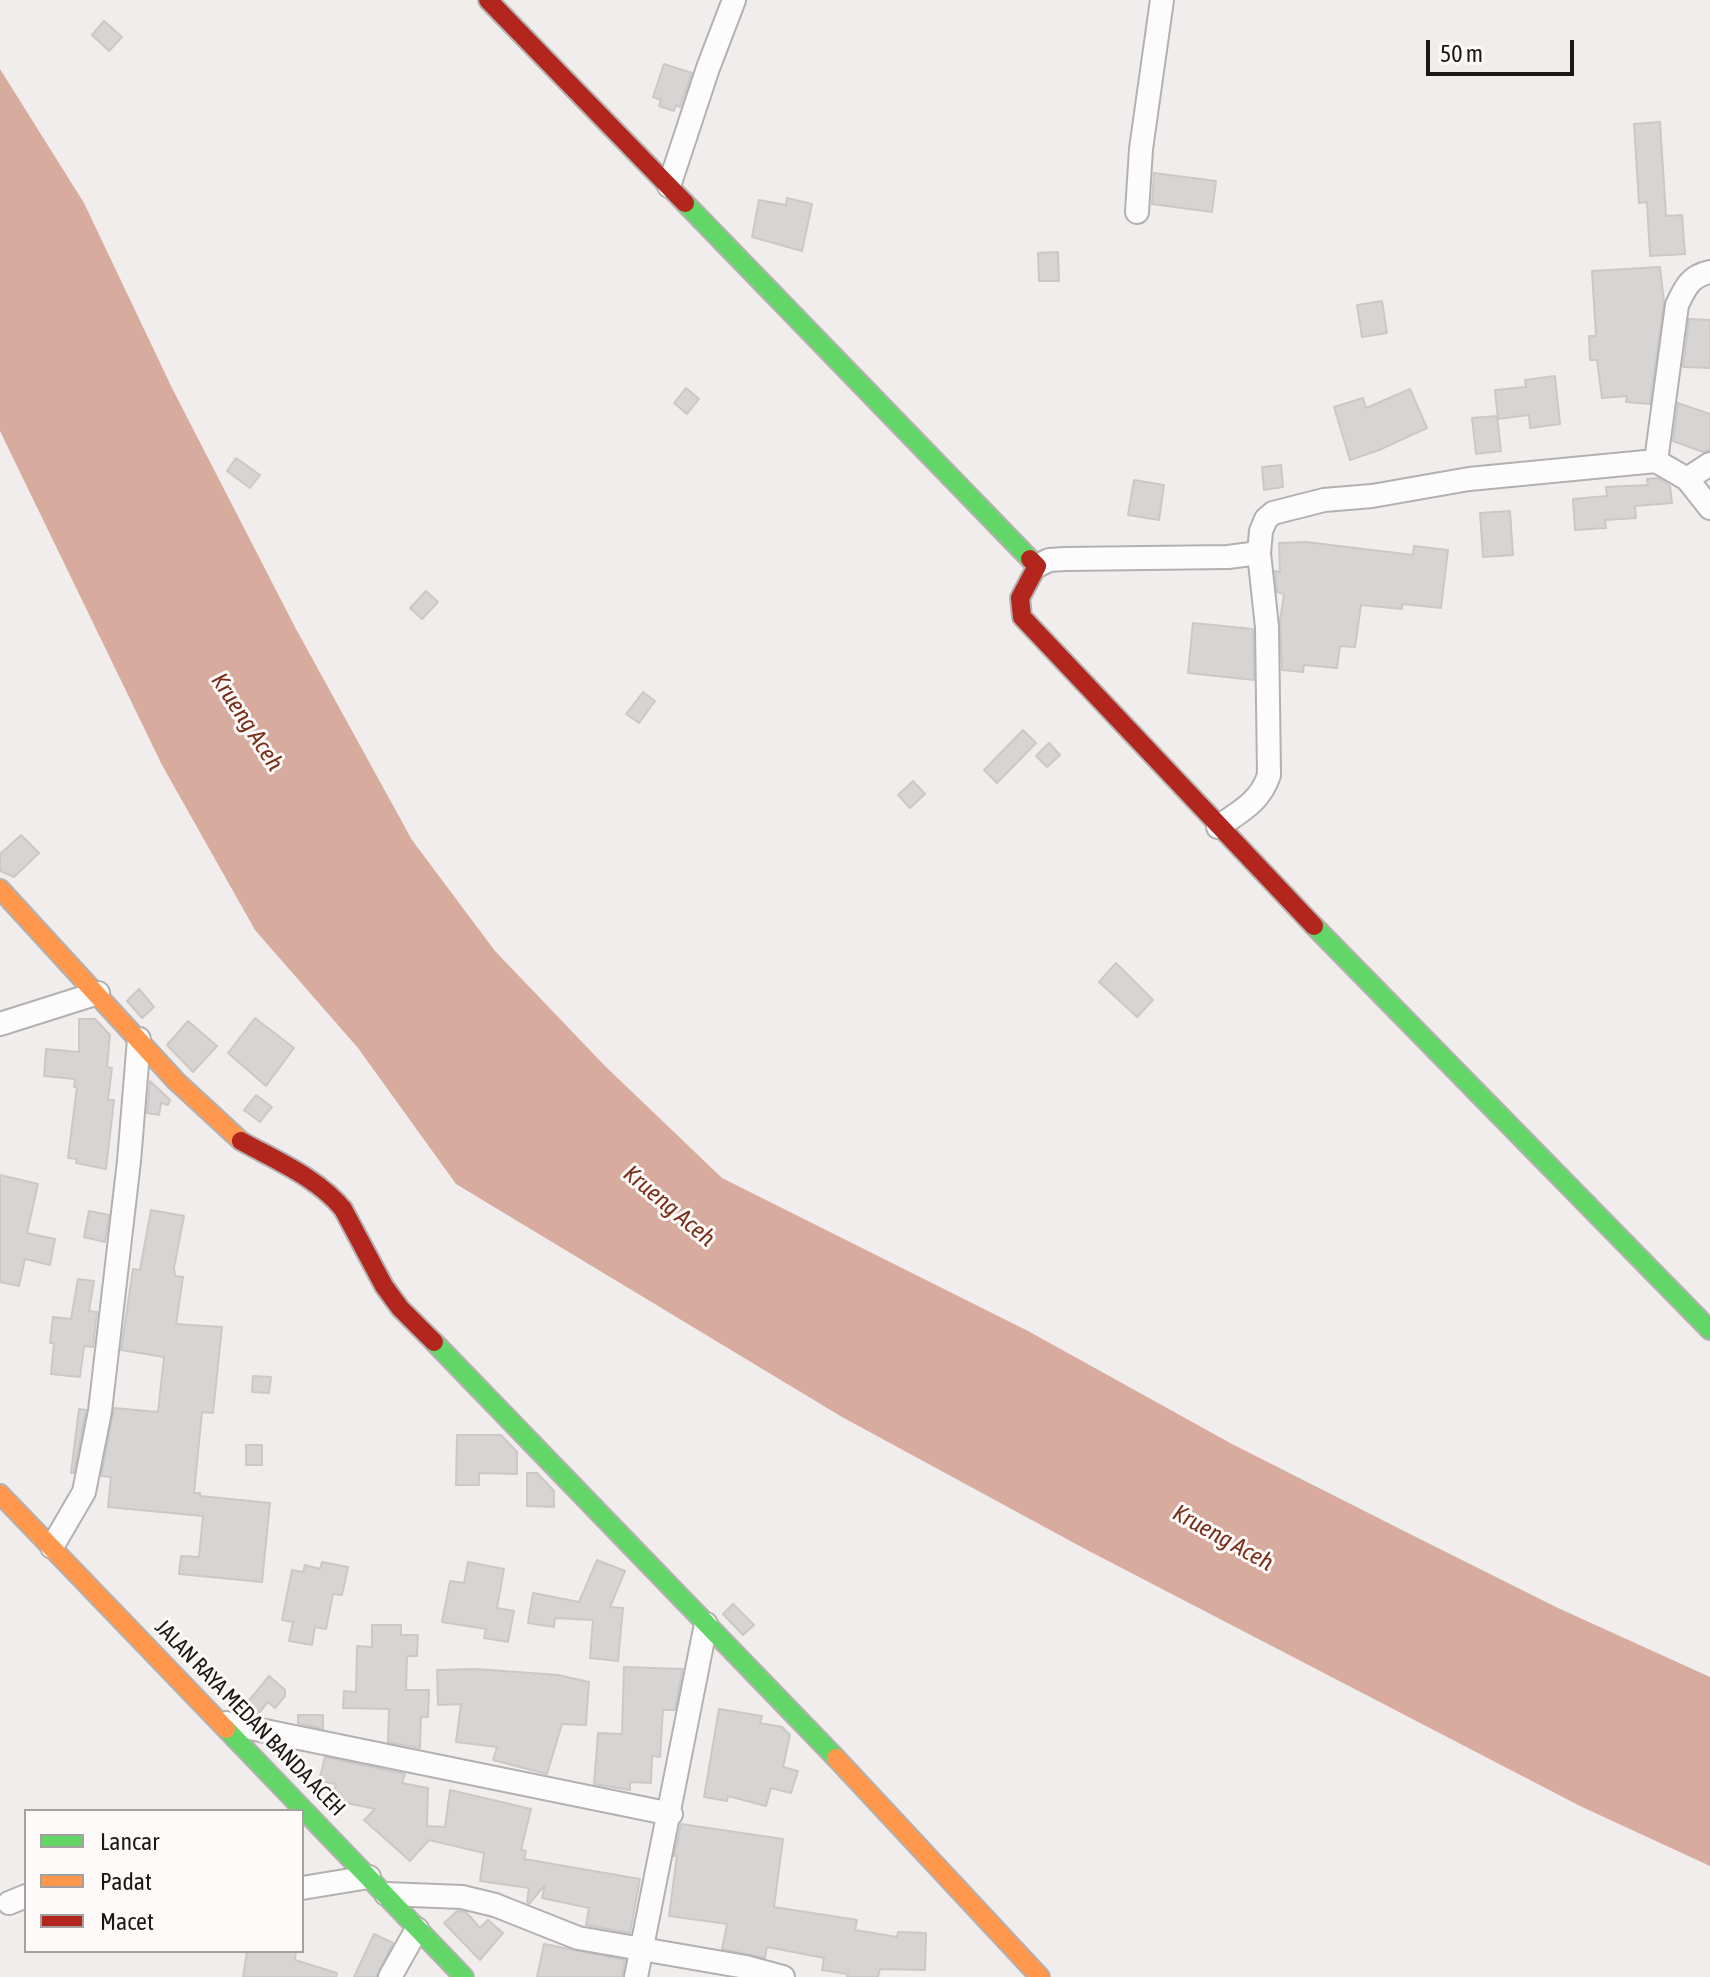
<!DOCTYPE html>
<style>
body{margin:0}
#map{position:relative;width:1710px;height:1977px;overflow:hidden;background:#f1edec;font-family:"Asap Condensed",sans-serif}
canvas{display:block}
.legend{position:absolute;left:24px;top:1809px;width:280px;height:144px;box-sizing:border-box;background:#fefaf9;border:2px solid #a3a09f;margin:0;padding:10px 14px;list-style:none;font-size:24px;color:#1b1918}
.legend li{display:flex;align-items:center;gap:16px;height:40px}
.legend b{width:40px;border:2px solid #a3a09f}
.scale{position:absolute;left:1426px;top:40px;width:148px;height:36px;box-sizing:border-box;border:4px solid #1b1918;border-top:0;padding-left:10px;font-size:24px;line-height:28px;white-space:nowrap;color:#1b1918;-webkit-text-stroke:6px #fefaf9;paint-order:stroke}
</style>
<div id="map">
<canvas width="1710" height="1977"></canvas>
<ul class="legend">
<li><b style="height:10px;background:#63d668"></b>Lancar</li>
<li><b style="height:10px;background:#ff974d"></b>Padat</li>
<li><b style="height:10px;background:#b3261e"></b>Macet</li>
</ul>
<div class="scale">50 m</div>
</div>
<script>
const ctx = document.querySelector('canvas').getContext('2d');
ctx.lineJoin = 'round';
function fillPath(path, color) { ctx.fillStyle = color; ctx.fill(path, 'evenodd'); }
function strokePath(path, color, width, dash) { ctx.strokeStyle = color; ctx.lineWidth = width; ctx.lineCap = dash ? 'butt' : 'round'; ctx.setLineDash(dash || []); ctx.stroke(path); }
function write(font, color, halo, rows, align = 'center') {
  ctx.font = font + ' "Asap Condensed",sans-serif'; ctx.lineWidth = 6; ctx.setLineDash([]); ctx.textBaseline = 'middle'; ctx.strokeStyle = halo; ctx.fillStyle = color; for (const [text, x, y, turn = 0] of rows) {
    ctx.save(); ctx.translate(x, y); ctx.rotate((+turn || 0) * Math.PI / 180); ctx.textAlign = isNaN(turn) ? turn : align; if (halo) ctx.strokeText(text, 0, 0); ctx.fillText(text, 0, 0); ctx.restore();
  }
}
fillPath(new Path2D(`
 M0 69 84 203 173 390 296 629 412 840 495 951 605 1066 722 1178 1028 1331 1232 1444 1404 1531 1558 1608 1710 1677V1866L1580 1806 1087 1550 842 1417 456 1184 358 1048 255 930 162 765 0 431Z`), '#d7ab9e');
const building = new Path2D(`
 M104 21 122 37 109 51 92 35Z
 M664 64 692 73 680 107 676 105 674 111 659 106 661 100 653 97Z
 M1660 122 1666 216 1682 215 1685 254 1650 256 1647 202 1639 203 1634 124Z
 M1154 173 1216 181 1212 212 1152 204Z
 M787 198 812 204 802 251 752 237 759 200 786 205Z
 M1058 252 1059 281H1039L1038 253Z
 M1660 267 1664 302 1650 404 1626 402 1627 396 1602 398 1597 360H1590L1589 336H1596L1592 271Z
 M1382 301 1387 333 1362 337 1357 305Z
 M1689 319 1710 320V368L1683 367Z
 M1555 376 1560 424 1530 428 1529 415 1498 419 1495 390 1526 387 1525 380Z
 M686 388 699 399 687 414 674 403Z
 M1410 389 1427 428 1379 450 1350 460 1334 407 1363 398 1366 408Z
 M1678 403 1710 414V450L1703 452 1673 441Z
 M1497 416 1501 451 1476 454 1472 418Z
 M236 458 260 475 250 488 227 471Z
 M1281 465 1283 487 1264 490 1262 467Z
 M1658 478 1670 486 1672 503 1635 506 1636 518 1605 520 1606 528 1575 530 1573 499 1607 496 1606 487 1648 485 1647 479Z
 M1134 480 1164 485 1159 520 1128 515Z
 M1510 511 1513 555 1483 557 1480 513Z
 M1306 542 1413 555 1414 546 1448 550 1441 608 1402 604V609L1361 605 1355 647 1340 646 1337 668 1304 665 1303 672 1282 670 1280 621 1284 594 1277 592 1275 571 1280 572 1279 543Z
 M426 591 438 602 422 619 410 608Z
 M1193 623 1253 629 1254 680 1188 673Z
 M643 692 655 701 639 723 626 714Z
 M1023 730 1036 743 997 783 984 770Z
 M1049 743 1060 755 1047 767 1036 756Z
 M913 781 925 794 910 808 898 795Z
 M21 835 39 853 14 877 0 871V854Z
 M1116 963 1153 1000 1137 1017 1099 982Z
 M139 989 154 1007 142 1018 127 1001Z
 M255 1018 294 1048 266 1086 228 1053Z
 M79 1019H95L110 1035 107 1067 112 1068 108 1100H114L106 1169 76 1163 77 1159 68 1158 77 1087H74L75 1079 44 1076 46 1049 79 1052Z
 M188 1021 217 1046 193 1072 167 1045Z
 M150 1081 170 1100 168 1105 161 1103 159 1115 147 1113Z
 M256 1095 272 1107 260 1122 244 1110Z
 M0 1175 38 1184 27 1233 55 1239 50 1265 25 1259 19 1286 0 1282Z
 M151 1210 184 1216 174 1268 175 1276 183 1277 176 1324 222 1327 213 1413 202 1412 194 1493H200V1496L270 1503 262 1582 179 1574 181 1556 199 1557 203 1516 108 1507 111 1477 101 1476 114 1408 158 1412 164 1357 121 1350 133 1269 140 1270Z
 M89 1211 109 1215 105 1242 84 1237Z
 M78 1279 94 1281 89 1311 97 1312 93 1347 84 1346 80 1377 51 1374 54 1343H50L53 1317 71 1319Z
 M253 1376 271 1377 269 1393 252 1392Z
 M79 1409 86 1410 74 1473H71Z
 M457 1435H501L517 1452V1474L479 1473V1485H456Z
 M246 1445H262V1465H246Z
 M527 1473H537L554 1491V1507L527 1506Z
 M597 1560 625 1571 610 1607 623 1608 618 1661 590 1658 593 1620 555 1618 554 1627 528 1623 533 1593 579 1602Z
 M322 1562 348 1567 342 1595 333 1594 326 1629 315 1627 312 1645 289 1641 293 1622 282 1620 292 1570 303 1572 305 1565 320 1569Z
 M468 1562 504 1569 497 1608 514 1611 508 1642 484 1638 486 1629 442 1622 450 1581 464 1583Z
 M733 1604 754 1625 743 1635 723 1614Z
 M372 1625H401V1635H418L417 1656H407L406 1690H429L428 1717H421L420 1748 388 1742 389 1709 343 1708 344 1691 356 1692 357 1646 372 1647Z
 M624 1667 683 1669 675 1710H663L660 1757 652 1756 651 1783 630 1782V1790L594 1784 598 1733 622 1734Z
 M476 1669 558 1675 589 1682 586 1725 562 1724 547 1774 493 1760 497 1747 456 1742 461 1704 438 1705 437 1670Z
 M269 1676 285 1690V1696L275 1708 268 1702 257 1715 249 1713 243 1708Z
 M719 1709 762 1716 760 1723 782 1727 790 1735 783 1767 798 1771 791 1793 771 1788 766 1806 728 1796 727 1801 704 1797Z
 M298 1715H323V1729L298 1723Z
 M325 1757 405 1774 402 1783 428 1788 427 1826 445 1827 450 1790 531 1809 521 1850 526 1851 524 1859 640 1879 630 1933 586 1925 589 1908 542 1898 545 1885 529 1904 527 1902 529 1888 480 1881 484 1853 429 1840 410 1861 364 1820 375 1809 332 1800 336 1784 319 1781Z
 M681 1824 783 1839 774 1907 857 1920 855 1930 897 1937 898 1932 926 1933 925 1970 880 1969 878 1977H847L848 1974 822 1970 824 1958 767 1947 765 1958 722 1949 727 1924 669 1916 677 1856H674Z
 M457 1911 466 1912 480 1928 488 1920 503 1933 480 1960 444 1923Z
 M374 1934 393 1943 376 1977H354Z
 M544 1944 625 1960 622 1977H537Z
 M247 1951H296L295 1960 337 1973 336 1977H243Z`);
fillPath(building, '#d7d4d4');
strokePath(building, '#cbc8c7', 2);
const street = new Path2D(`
 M669 186 708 68 734 0
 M1137 212 1141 149 1162 0
 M1656 461 1677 305C1685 288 1690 276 1710 272
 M1687 479 1710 508
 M1037 566 1049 560 1065 559 1228 557 1259 553 1261 531 1266 519 1273 513 1324 500 1372 496 1469 479 1656 461 1687 479 1710 464
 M1218 827C1241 811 1260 802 1269 775L1267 627 1259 553
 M0 1024 98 993
 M52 1547 84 1492 100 1411 129 1161 139 1039
 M226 1723 671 1814
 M302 1888 369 1877
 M386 1894 462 1897 495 1905 578 1938 746 1967 783 1977
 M9 1903 26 1896
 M390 1977 417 1929
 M636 1977 706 1624`);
const fast = new Path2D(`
 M685 203 1030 559
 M1314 926 1710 1330
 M434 1342 836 1758
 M226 1729 464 1977`);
const slow = new Path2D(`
 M0 889 176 1081 241 1141
 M0 1494 226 1729
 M836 1758 1040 1977`);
const jam = new Path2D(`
 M488 0 685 203
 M1030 559 1037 566 1020 598 1022 617 1314 926
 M241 1141C275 1160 318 1178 343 1209L384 1286 400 1308 434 1342`);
strokePath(street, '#b3b0b0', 26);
strokePath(fast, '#b3b0b0', 22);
strokePath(slow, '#b3b0b0', 22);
strokePath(jam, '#b3b0b0', 22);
strokePath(street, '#fdfcfc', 22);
strokePath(fast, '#63d668', 18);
strokePath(slow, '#ff974d', 18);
strokePath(jam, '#b3261e', 18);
write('22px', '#1b1918', '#fefaf9', [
 ["JALAN RAYA MEDAN BANDA ACEH",250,1718,46]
]);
write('italic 24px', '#792f1a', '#fefaf9', [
 ["Krueng Aceh",247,722,57],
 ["Krueng Aceh",669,1206,40],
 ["Krueng Aceh",1223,1538,29]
]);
</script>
